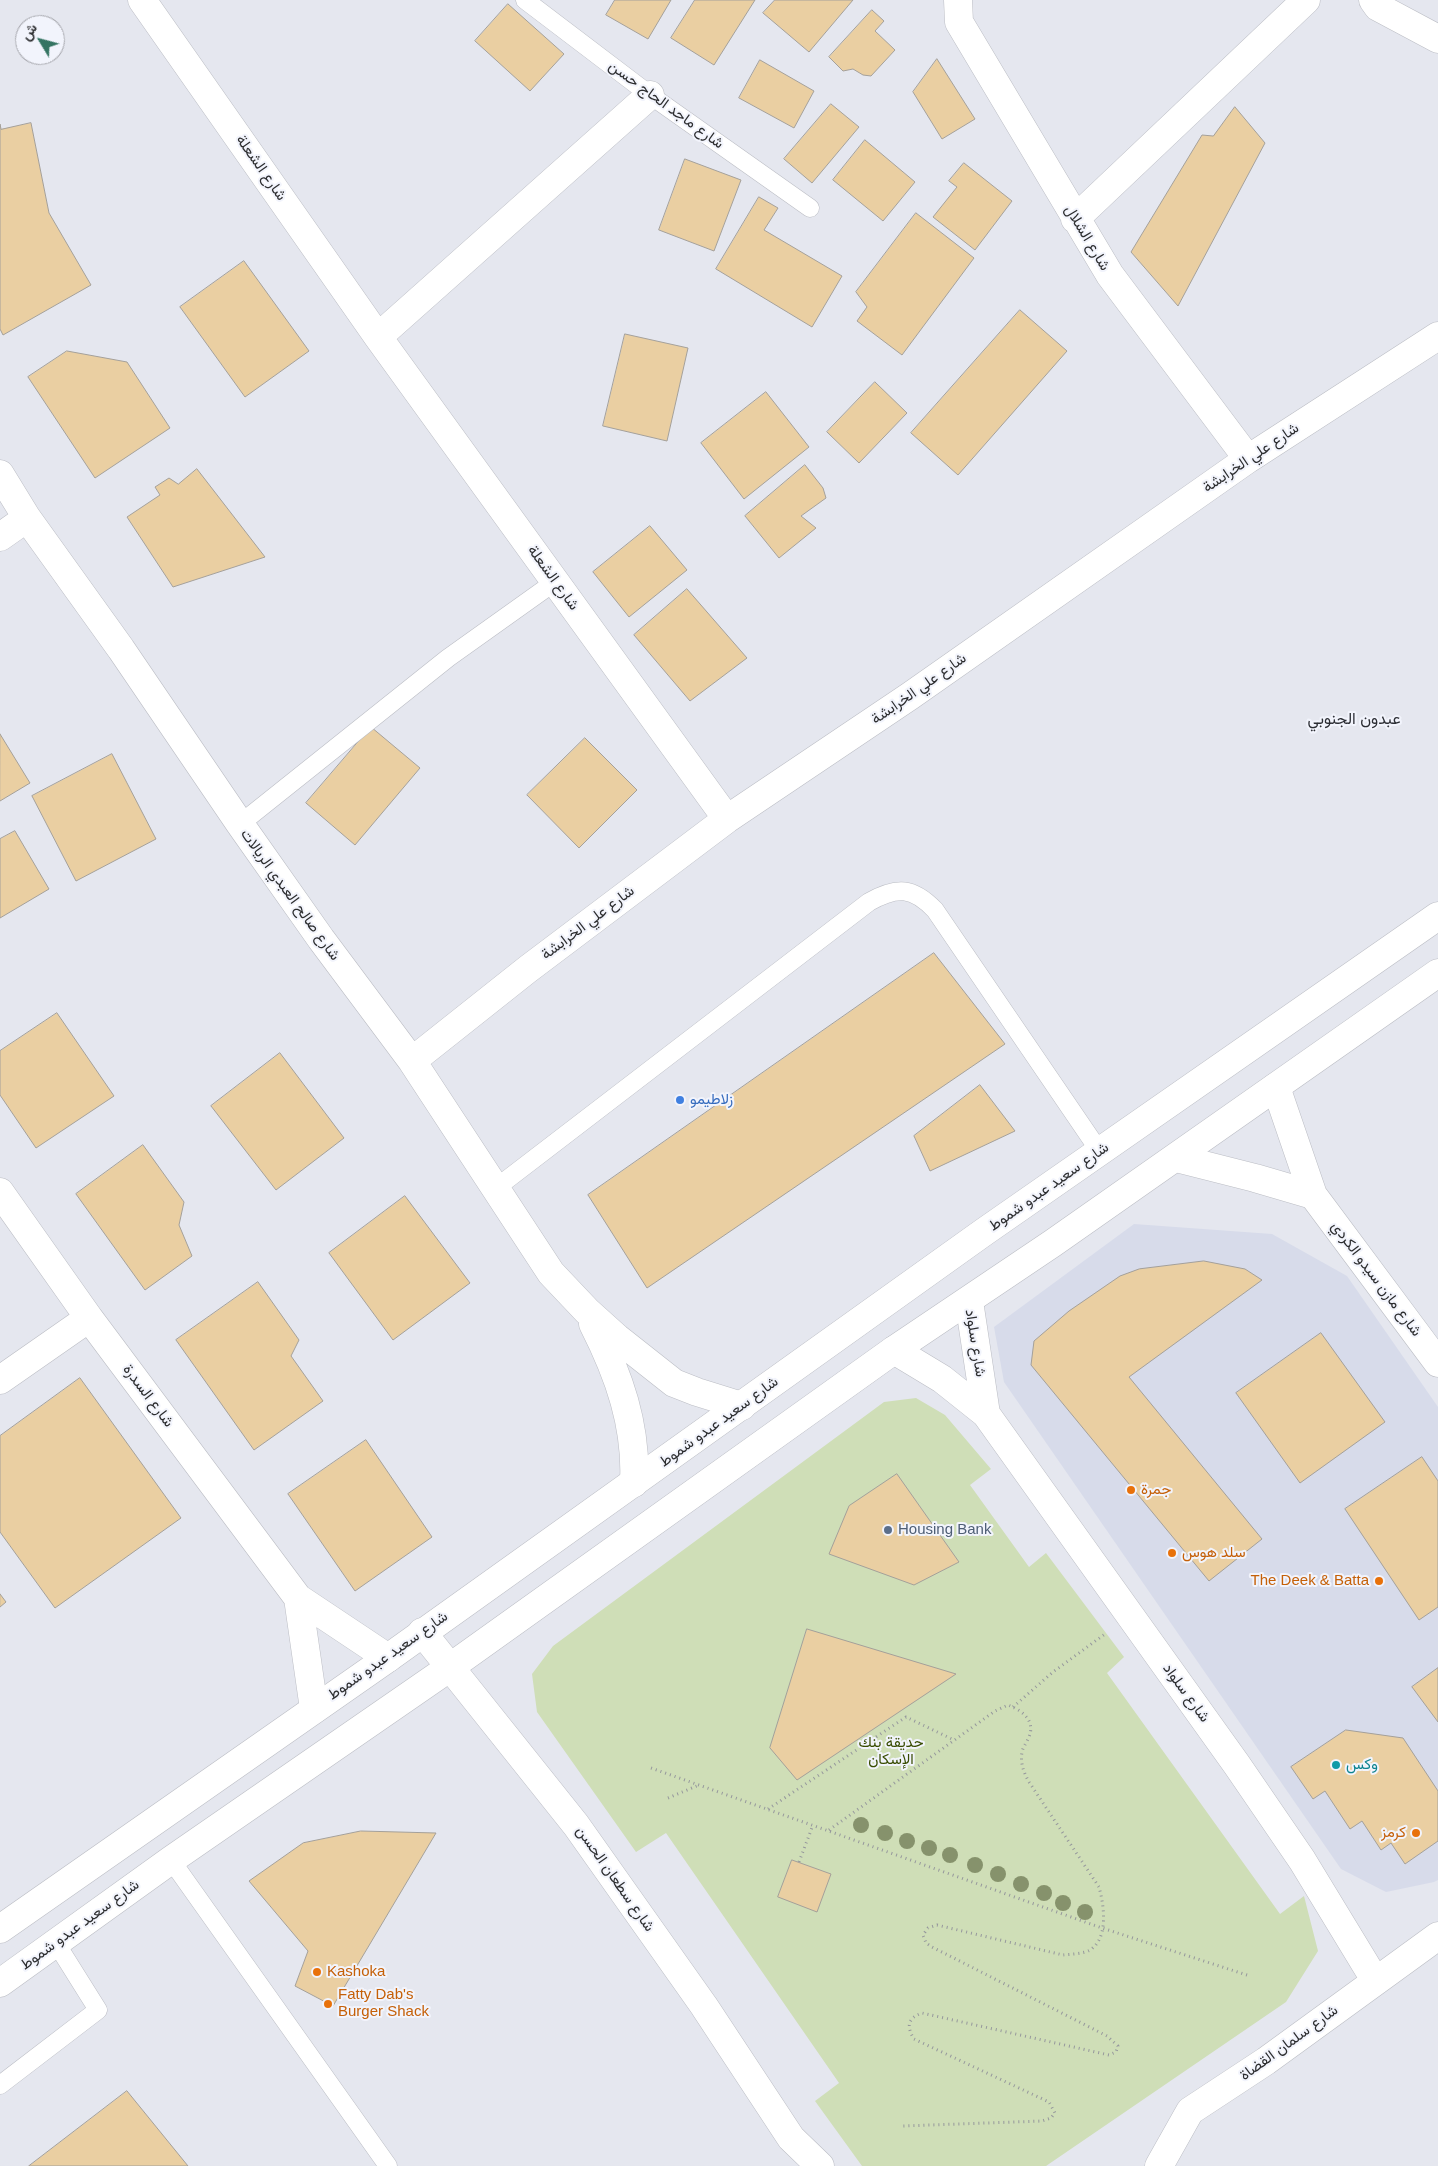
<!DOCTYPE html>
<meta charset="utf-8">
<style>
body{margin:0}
#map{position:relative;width:1438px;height:2166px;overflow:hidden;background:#e5e7ef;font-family:Arial,Vazirmatn,sans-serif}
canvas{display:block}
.north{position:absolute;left:15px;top:15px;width:50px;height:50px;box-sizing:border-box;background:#f2f4fc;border:1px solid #a3a4aa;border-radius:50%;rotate:307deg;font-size:14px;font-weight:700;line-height:20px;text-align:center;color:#2c2d2f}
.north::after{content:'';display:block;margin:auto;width:18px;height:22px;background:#347462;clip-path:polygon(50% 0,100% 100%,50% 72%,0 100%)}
</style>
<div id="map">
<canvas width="1438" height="2166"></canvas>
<div class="north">ش</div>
</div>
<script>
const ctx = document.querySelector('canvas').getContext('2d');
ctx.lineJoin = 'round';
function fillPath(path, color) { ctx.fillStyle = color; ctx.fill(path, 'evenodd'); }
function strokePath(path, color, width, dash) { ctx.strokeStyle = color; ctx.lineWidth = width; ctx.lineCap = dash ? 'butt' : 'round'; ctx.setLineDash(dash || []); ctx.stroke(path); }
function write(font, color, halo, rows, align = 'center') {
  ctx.font = font + ' Arial,Vazirmatn,sans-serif'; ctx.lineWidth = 4; ctx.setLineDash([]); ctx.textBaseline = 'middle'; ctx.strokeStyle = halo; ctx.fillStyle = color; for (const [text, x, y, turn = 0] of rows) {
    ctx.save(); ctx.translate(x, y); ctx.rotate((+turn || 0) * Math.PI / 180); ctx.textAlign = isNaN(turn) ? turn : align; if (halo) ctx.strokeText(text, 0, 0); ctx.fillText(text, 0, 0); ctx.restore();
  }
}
fillPath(new Path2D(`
 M1134 1224 1272 1234 1347 1276 1438 1407V1880L1434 1882 1386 1892 1341 1869 1004 1382 994 1327Z`), '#d7dbea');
fillPath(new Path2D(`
 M916 1398 945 1415 991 1469 970 1485 1029 1567 1046 1553 1124 1657 1107 1673 1280 1914 1304 1896 1318 1951 1286 2002 1046 2166H862L815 2101 839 2083 666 1833 636 1852 537 1712 532 1674 553 1646 884 1402Z`), '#cfdeb7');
const building = new Path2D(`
 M615 0H671L648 39 606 15Z
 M695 0H755L714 65 671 38Z
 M775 0H853L809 52 763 13Z
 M508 4 564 54 530 91 475 41Z
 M872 10 884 21 875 31 895 50 871 76 863 75 853 69 843 71 829 57Z
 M937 59 975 119 942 139 913 92Z
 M760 60 814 91 794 128 739 98Z
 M831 104 859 127 812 183 784 159Z
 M1235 107 1265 143 1178 306 1131 252 1202 135 1213 136Z
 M31 123 49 213 91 285 3 335 0 329V124L1 129Z
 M865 140 915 182 883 221 833 180Z
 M685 159 741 180 714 251 659 230Z
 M964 163 1012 201 975 250 933 217 957 187 949 181Z
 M759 197 778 208 764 230 842 276 812 327 716 269Z
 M916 213 974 258 902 355 857 321 867 307 856 292Z
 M244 261 309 351 245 397 180 307Z
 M1020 310 1067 351 958 475 911 433Z
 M625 334 688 348 667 441 603 426Z
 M67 351 127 362 170 428 95 478 28 377Z
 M875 382 907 413 859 463 827 432Z
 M766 392 809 447 744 499 701 443Z
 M805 465 823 488 826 498 801 516 816 528 779 558 745 516Z
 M197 469 265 557 173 587 127 517 160 495 155 487 169 478 178 484Z
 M650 526 687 570 629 617 593 572Z
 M687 589 747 658 690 701 634 635Z
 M371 727 420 768 355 845 306 803Z
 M0 734 30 783 0 801Z
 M585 738 637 790 579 848 527 795Z
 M112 754 156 839 76 881 32 796Z
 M15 831 49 889 0 918V839Z
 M934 953 1005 1044 647 1288 588 1195Z
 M57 1013 114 1096 36 1148 0 1095V1051Z
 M280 1053 344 1138 276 1190 211 1106Z
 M980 1085 1015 1131 930 1171 914 1136Z
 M143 1145 184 1202 179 1225 192 1256 145 1290 76 1194Z
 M405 1196 470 1283 393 1340 329 1253Z
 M1204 1261 1245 1269 1262 1280 1129 1377 1262 1539 1209 1581 1031 1365 1034 1341 1069 1311 1120 1276 1139 1269Z
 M258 1282 299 1340 291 1356 323 1401 254 1450 176 1340Z
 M1321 1333 1385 1422 1300 1483 1236 1393Z
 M80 1378 181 1518 55 1608 0 1532V1436Z
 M366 1440 432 1537 355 1591 288 1494Z
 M1422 1457 1438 1481V1607L1419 1620 1345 1509Z
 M897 1474 959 1562 914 1585 829 1554 849 1506Z
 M0 1594 6 1602 0 1607Z
 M807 1629 956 1674 797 1780 770 1748Z
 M1438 1668V1722L1412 1687Z
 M1346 1730 1403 1738 1438 1791V1841L1405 1864 1391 1843 1381 1850 1362 1821 1350 1829 1325 1791 1313 1799 1291 1767Z
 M361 1831 436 1833 333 2006 295 1986 308 1951 249 1881 303 1843Z
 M792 1860 831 1874 817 1912 778 1897Z
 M127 2091 188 2166H29Z`);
fillPath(building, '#eacfa2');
strokePath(building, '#a4a09a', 1);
const lane = new Path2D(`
 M525 0 650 95 810 208
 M240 824 448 658 556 581
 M496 1188 869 902C897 886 913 887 935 910L1100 1152
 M171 1860 388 2166
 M0 2085 98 2010 56 1943`);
const street = new Path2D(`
 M142 0 378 337 727 819
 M958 0 959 22 1110 275 1248 459
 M1373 0 1378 7 1438 39
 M1075 219 1306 0
 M378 337 650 95
 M0 474 27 518 121 649 240 824 321 939 412 1061 551 1273 587 1311 617 1338 674 1383 697 1392 742 1406
 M0 537 27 518
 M412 1061 528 969 727 819 910 696 1248 459 1438 336
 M1276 1087 1313 1195 1438 1363
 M1176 1158 1255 1178 1313 1195
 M0 1192 89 1318 298 1598 388 1658
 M969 1301 986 1414
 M593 1324C619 1375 637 1426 634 1483
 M894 1350 942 1379 986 1414 1237 1765 1302 1860 1375 1980
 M0 1380 89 1318
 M298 1598 314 1709
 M422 1632 576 1825 704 2006 791 2138 820 2166
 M1159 2166 1190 2111 1266 2061 1438 1936`);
const secondary = new Path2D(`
 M0 1929 388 1658 984 1232 1438 916
 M0 1983 171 1860 449 1668 894 1350 1053 1243 1438 973`);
strokePath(lane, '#bbbdc4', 19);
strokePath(street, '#bbbdc4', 29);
strokePath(secondary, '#bbbdc4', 29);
strokePath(new Path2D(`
 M1013 1707 1053 1672 1105 1634
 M651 1768 1102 1928 1250 1976
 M668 1798 699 1785
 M768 1809 906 1717 954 1740
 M829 1830 995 1711 1008 1705C1021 1710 1036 1720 1029 1737 1027 1742 1023 1747 1022 1752 1020 1763 1024 1773 1029 1782L1099 1887C1104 1905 1109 1938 1090 1950 1083 1954 1071 1954 1063 1955L937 1925 928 1928 923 1935 926 1943 932 1947 1107 2036 1118 2046 1116 2052 1109 2055 922 2013C908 2018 906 2026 914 2039L1049 2102 1055 2113 1051 2118 1042 2121 903 2126
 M799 1862 813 1825`), '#95979c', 3, [1, 4]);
strokePath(lane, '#fff', 18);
strokePath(street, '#fff', 28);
strokePath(secondary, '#fff', 28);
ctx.fillStyle = '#86926c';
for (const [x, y] of [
 [861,1825],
 [885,1833],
 [907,1841],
 [929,1848],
 [950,1855],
 [975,1865],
 [998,1874],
 [1021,1884],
 [1044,1893],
 [1063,1903],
 [1085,1912]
]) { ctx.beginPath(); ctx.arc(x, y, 8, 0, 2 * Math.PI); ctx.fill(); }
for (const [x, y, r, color] of [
 [680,1100,5,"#3f7fe0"],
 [1131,1490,5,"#e8710a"],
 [888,1530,5,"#5c6f8a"],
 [1172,1553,5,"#e8710a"],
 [1379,1581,5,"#e8710a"],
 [1336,1765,5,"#0f9aa8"],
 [1416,1833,5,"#e8710a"],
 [317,1972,5,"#e8710a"],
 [328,2004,5,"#e8710a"]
]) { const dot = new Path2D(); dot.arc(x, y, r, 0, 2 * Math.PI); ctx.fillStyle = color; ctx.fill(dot); strokePath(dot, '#f2f4fc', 2); }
write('15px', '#2c2d2f', '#f2f4fc', [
 ["شارع ماجد الحاج حسن",666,105,36],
 ["شارع الشعلة",261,168,55],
 ["شارع الشلال",1087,238,59],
 ["شارع علي الخرابشة",1251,458,-34],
 ["شارع الشعلة",553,578,54],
 ["شارع علي الخرابشة",919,689,-35],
 ["شارع صالح العبدي الريالات",290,895,54],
 ["شارع علي الخرابشة",588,923,-37],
 ["شارع سعيد عبدو شموط",1049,1187,-35],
 ["شارع مازن سيدو الكردي",1376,1279,53],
 ["شارع سلواد",975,1343,81],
 ["شارع السدرة",148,1396,53],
 ["شارع سعيد عبدو شموط",719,1422,-36],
 ["شارع سعيد عبدو شموط",388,1656,-35],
 ["شارع سلواد",1186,1693,54],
 ["شارع سطعان الحسن",615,1879,55],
 ["شارع سعيد عبدو شموط",80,1925,-36],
 ["شارع سلمان القضاة",1289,2043,-36]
]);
write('15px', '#366cbe', '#f2f4fc', [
 ["زلاطيمو",690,1100]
], 'left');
write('15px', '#c56008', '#f2f4fc', [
 ["جمرة",1141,1490],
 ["سلد هوس",1182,1553],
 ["The Deek & Batta",1369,1581,"right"],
 ["كرمز",1406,1833,"right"],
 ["Kashoka",327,1972],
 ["Fatty Dab's",338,1995],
 ["Burger Shack",338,2012]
], 'left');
write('15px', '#4e5e75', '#f2f4fc', [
 ["Housing Bank",898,1530]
], 'left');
write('15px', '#384c01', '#f2f4fc', [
 ["حديقة بنك",891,1743],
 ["الإسكان",891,1760]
]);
write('15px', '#0d838f', '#f2f4fc', [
 ["وكس",1346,1765]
], 'left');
write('16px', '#2c2e34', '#f2f4fc', [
 ["عبدون الجنوبي",1354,720]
]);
</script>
